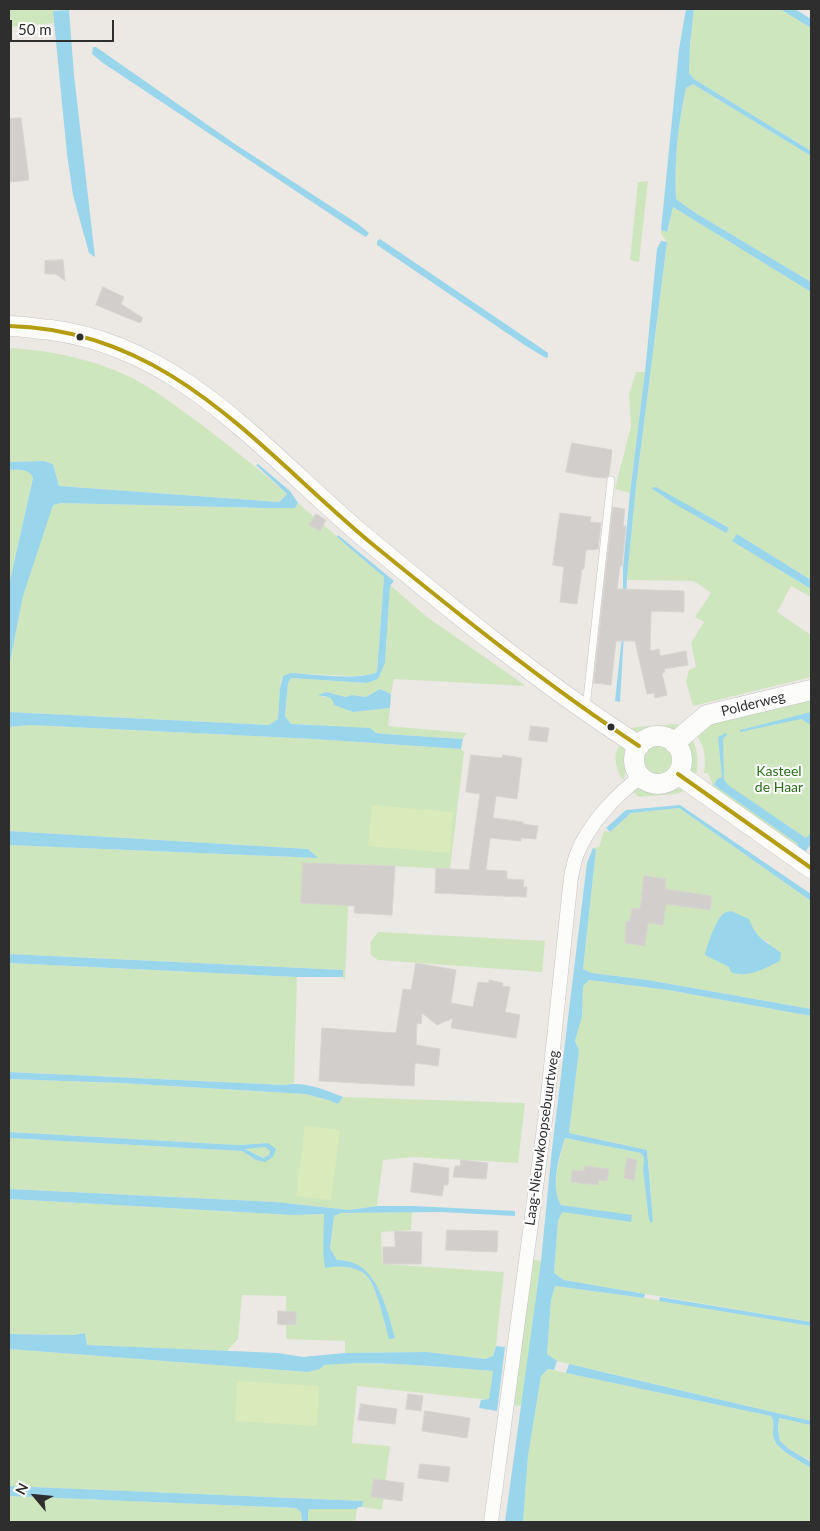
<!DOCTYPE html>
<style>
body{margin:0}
#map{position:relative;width:820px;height:1531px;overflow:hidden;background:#ece8e4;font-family:Lato,sans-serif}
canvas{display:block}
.frame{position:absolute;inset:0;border:10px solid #2e2e2e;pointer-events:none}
.north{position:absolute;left:10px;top:1471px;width:50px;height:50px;-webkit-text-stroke:4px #fff;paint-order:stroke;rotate:298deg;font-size:14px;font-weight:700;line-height:20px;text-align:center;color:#2e2e2e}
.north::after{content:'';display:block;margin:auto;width:18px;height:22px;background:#2e2e2e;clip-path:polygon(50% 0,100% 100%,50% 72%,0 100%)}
.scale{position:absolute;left:10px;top:20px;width:104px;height:22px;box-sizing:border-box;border:2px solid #2e2e2e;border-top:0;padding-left:6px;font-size:15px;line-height:18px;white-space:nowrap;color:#2e2e2e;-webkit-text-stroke:4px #fff;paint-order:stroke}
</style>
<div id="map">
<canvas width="820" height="1531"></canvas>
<div class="frame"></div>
<div class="north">N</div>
<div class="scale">50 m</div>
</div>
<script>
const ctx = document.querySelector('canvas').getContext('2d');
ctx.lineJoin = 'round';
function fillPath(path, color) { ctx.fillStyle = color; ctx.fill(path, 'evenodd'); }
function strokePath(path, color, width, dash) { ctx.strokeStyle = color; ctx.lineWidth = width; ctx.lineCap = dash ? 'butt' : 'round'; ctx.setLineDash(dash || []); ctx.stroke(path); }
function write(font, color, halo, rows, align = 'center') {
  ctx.font = font + ' Lato,sans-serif'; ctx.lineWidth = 4; ctx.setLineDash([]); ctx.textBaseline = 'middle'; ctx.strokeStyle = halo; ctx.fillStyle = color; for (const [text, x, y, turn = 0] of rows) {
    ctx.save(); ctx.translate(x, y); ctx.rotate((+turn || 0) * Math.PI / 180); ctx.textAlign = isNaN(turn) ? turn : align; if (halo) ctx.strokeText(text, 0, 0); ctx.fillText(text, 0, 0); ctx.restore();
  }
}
fillPath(new Path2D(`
 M9 9H53L54 23 9 27Z
 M694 9H780L811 28V151L694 79 689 73 690 45Z
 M693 84 811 156V282L694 212 676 199C674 163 678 124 686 88Z
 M648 181 639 262 630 260 638 182Z
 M673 207 811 292V580L738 535 783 572 811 589V597L791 586 777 612 811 635V677L693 706 686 681 689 670 696 667 691 643 704 622 695 617 711 593 694 581 627 580 636 486 667 242 661 234V230L667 232ZM656 492 692 508 728 527 726 533Z
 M9 348C51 350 96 360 134 379 157 391 177 407 198 422 228 445 258 468 287 494L279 502 59 486 53 464 44 461 9 462Z
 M636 372H645L630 493 615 489 631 426 629 394Z
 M9 470C18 470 29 468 33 477L9 585Z
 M61 503 265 508H295L298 503 384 577 377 672 371 675 349 676 291 673 281 679 278 719 269 725 9 712V667L23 596 52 505Z
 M390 585 427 617 526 686 394 679 391 694 380 689 366 697 352 695 346 697 326 692 322 697H330L353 712 390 708 388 726 467 733 463 739 386 734 312 725 291 724 285 716 288 683 291 678 367 683 378 679 385 663Z
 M811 695V842L718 779 714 785 799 844 796 849 709 790 713 785 708 773H704C706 758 705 747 696 734L706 724Z
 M677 724 681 726C671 732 664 728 654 729 645 730 639 732 630 732V729L636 727Z
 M31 725 314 739 461 749 464 752 450 869 350 864 345 981 343 977V970L9 954V845L317 858 307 849 9 831V727Z
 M693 741C698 751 698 761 697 772L693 776C688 766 685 752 690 742Z
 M622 743C627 755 627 767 624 779H622C616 767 611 753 622 743Z
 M641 761a16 16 0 1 1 32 0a16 16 0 1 1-32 0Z
 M639 788 654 793 670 789H682V792L676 794 639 797 633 792Z
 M679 808 811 901V1009L648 980 592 973 583 969 596 851 593 848 599 847 604 831 610 832 631 813ZM716 924 756 933 761 939 770 943 731 971 715 929Z
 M378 932 545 941 542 972 378 960 371 955 370 943Z
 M9 963 297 977 294 1083 285 1085 9 1072Z
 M588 980 668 990 811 1016V1322L564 1280 554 1273 558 1221 562 1211 630 1222 632 1216 561 1205C550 1186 560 1159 565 1138L641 1153 644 1158 643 1169 653 1221 647 1150 569 1133 579 1050 575 1041 576 1035 582 1016 583 986Z
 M9 1079 121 1083 305 1094 328 1100 338 1104 343 1097 525 1103 518 1163 413 1157 383 1160 377 1206 349 1210 276 1202 9 1189V1138L242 1151 256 1160 273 1157 268 1143 238 1145 9 1132Z
 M265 1147 270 1151 269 1155 263 1158 244 1148Z
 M9 1199 293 1215 325 1214 323 1252 337 1266C347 1267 360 1268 367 1276 376 1286 386 1324 390 1339L373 1279 348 1261 337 1260 330 1248 334 1216 341 1213 412 1212 411 1230 381 1232 382 1264 504 1272 496 1346 493 1356 485 1359 427 1352 345 1353V1341L286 1339V1296L242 1295 238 1339 226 1352 87 1345 85 1333 74 1335 9 1334Z
 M531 1259 541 1261 522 1405 514 1406Z
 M555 1286 644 1298 811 1326V1421L557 1361 547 1355 551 1300Z
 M9 1349 307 1372 324 1365 345 1363 400 1364 493 1371 489 1400 357 1386 352 1443 390 1446 382 1510 362 1507V1501L9 1486Z
 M548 1369 771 1416C776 1424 771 1432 774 1440 777 1450 802 1462 811 1468V1522H523L528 1456 541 1376Z
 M779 1418 811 1425V1461L789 1449 780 1441 778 1429Z
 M9 1496 296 1508 301 1512 302 1522H9Z
 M310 1509H357L355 1522H308V1511Z`), '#cee6be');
fillPath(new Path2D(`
 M372 805 453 812 450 853 368 846Z
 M305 1126 340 1130 331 1200 296 1196Z
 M237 1381 319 1386 317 1426 235 1421Z`), '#d9eabb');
fillPath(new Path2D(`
 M686 9H694L690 45 689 73 694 79 811 151V156L693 84 686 88C678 124 674 163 676 199L694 212 811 282V292L673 207 667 232 661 230 679 49Z
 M780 9H795L811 19V28Z
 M69 10 74 75 95 257 89 253 73 195 67 154 53 11Z
 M93 47H96L235 144 358 224 369 233 366 237 356 231 103 63 92 54Z
 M380 239 535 344 548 353V357L546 358 526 346 377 245V241Z
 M661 241 667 242 636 486 627 579 620 702 615 701 623 627V568L630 493 645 372 657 249Z
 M44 461 53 464 59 486 279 502 287 494 256 465 258 464 290 491 298 503 295 508H265L61 503 53 505 23 596 9 667V585L33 478C29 468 18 470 9 470V462Z
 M656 487 729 528 726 533 673 503 651 488Z
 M737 534 811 580V589L732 541Z
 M338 535 394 581 390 586 385 663 378 679 367 683 291 678 288 683 285 716 291 724 370 728 376 733 386 734 463 739 461 749 314 739 31 725 9 727V712L269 725 278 719 280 688 283 676 291 673C313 674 358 681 377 672L384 577 337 537Z
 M380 689 391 694 390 708 353 712 334 705C332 694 326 698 318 695L326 692 346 697 352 695 366 697Z
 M811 712V725L801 719 740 732V730Z
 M726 733 727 735 723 739 724 780 728 785 806 838 811 833V844L803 855 796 849 798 844 714 785 717 779 722 777 718 737Z
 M680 805 811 894V901L679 808 631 813 610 832 606 828 626 810Z
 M9 831 308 849 318 858 9 845Z
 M593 848 596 850 583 969 592 973 648 980 811 1009V1016L668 990 589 980 583 986 582 1016 575 1041 579 1050 569 1133 647 1150 653 1221 652 1223 649 1220 643 1169 644 1158 641 1153 565 1138C559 1158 550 1186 561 1205L632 1215 631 1222 562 1212 558 1221 554 1273 564 1280 645 1294 644 1298 555 1286 551 1300 547 1354 557 1361 554 1370 548 1369 541 1376 528 1456 523 1522H505L541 1261 552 1149 587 863Z
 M731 911 749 919C751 924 753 929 757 934 761 940 774 947 781 953L780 961C766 968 746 979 731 972L729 967 705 955C706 947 717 918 723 914 725 912 728 912 731 911Z
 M9 954 343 970V977H297L9 963Z
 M9 1072 285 1085C304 1081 325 1090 343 1097L338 1104 328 1100 305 1094 121 1083 9 1079Z
 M9 1132 238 1145 268 1143 276 1149 273 1157 265 1162 256 1160 242 1151 9 1138ZM265 1147 270 1151 269 1155 263 1158 245 1149Z
 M9 1189 276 1202 349 1210 377 1206H413L515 1211V1216L441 1212 341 1213 334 1216 330 1248 337 1260C343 1260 350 1261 356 1264 379 1274 389 1316 395 1338L389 1339C385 1324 376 1285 367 1276 356 1265 338 1266 325 1268L323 1252 324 1214 293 1215 9 1199Z
 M660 1297 811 1322V1326L659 1301Z
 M85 1333 87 1345 278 1353 303 1357 345 1353 427 1352 485 1359 493 1356 496 1346 505 1347 497 1411 479 1408 481 1400 489 1399 493 1371C437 1367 380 1360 324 1365L320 1369 307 1372 9 1349V1334L74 1335Z
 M569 1364 811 1421V1425L779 1418 778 1429 780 1441 789 1449 811 1462V1468C802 1462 777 1450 774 1439 771 1432 776 1423 771 1416L566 1373Z
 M9 1486 363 1501 362 1507H358L357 1509H310L308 1511V1522H302L301 1512 296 1508 9 1496Z`), '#99d6ec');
const building = new Path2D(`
 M21 118 29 180 9 182V119Z
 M63 260 65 281 56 274H45V261Z
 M103 287 124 297 121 304 143 318 140 323 96 305Z
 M572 443 612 450 609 475 606 478 593 477 566 472Z
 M613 507 625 509 623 526H626L622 566H620L617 589 684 591V612L651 611 650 651 659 649 660 656 686 651 688 665 664 669 665 672 662 673 667 695 655 698 654 693 647 694 635 641H616L611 685 594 683Z
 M560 513 591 517 590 522 601 523 598 549 586 550 584 569H582L577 604 560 602 564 567 553 565Z
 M316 514 326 520 320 531 309 525Z
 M531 726 549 728 547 742 529 740Z
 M471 755 502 758 503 755 522 758 517 799 496 796 493 818 523 822V824L538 826 536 839 521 838V841L490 838 486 870 507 871V879L524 880 523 887H527L526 897 435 893 436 868 469 870 480 794 466 792Z
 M303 863 395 866 392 915 354 913 355 906 301 903Z
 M644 876 666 879 665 889 712 896 710 910 666 904 663 925 648 923 645 946 625 943 626 921 630 922 632 908 640 909Z
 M416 963 456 970 451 1003 473 1007 478 982 489 983V980L503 983 502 986 510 987 505 1012 520 1015 516 1038 451 1028 453 1018 437 1025 422 1013 421 1024 417 1023 416 1045 440 1049 438 1066 415 1063 414 1086 319 1081 322 1028 396 1033 403 989 411 990Z
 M627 1158 637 1160 634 1180 624 1178Z
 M461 1160 488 1163 486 1179 453 1177 455 1166H460Z
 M414 1163 449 1168 448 1185H444L442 1196 411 1192Z
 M585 1166 609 1169 607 1181 599 1180 598 1185 571 1182 572 1170 584 1171Z
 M447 1230 498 1231 497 1252 446 1250Z
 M395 1231 422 1232 421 1264H383V1247H395Z
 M278 1311 296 1312V1325L278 1324Z
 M408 1394 423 1396 421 1411 406 1409Z
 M361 1404 397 1409 395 1424 358 1420Z
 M425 1411 470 1418 467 1438 422 1431Z
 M420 1464 450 1467 448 1482 418 1478Z
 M374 1479 404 1483 402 1501 371 1497Z`);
fillPath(building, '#d1cecb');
strokePath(building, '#d7d4d0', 1);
const lane = new Path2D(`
 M583 705 587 699 611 480`);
const street = new Path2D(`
 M491 1522 547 1105 571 877C573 869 574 861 577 854 588 825 616 795 640 777`);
const secondary = new Path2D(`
 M9 326C23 326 37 329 51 330 183 347 267 455 362 535 451 609 541 683 639 746
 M634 760a24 24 0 1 1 48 0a24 24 0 1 1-48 0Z
 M674 743 707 715 811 690
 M678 774 811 868`);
strokePath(lane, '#c5c4c5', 8);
strokePath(street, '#c5c4c5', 15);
strokePath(secondary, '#c5c4c5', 21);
strokePath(lane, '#fcfcfb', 7);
strokePath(street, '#fcfcfb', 14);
strokePath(secondary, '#fcfcfb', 20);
strokePath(new Path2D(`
 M9 326C170 330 258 449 371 543 458 614 545 684 639 746
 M678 774 811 868`), '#b49d10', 4);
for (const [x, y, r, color] of [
 [80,337,4.5,"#2e2e2e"],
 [611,727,4.5,"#2e2e2e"]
]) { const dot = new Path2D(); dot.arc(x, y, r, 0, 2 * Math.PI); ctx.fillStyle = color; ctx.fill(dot); strokePath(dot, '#fff', 2); }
write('14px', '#2e2e2e', '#fff', [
 ["Polderweg",753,704,-14],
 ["Laag-Nieuwkoopsebuurtweg",542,1138,-82]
]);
write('14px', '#2c6e1b', '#fff', [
 ["Kasteel",779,771],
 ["de Haar",779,787]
]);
</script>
